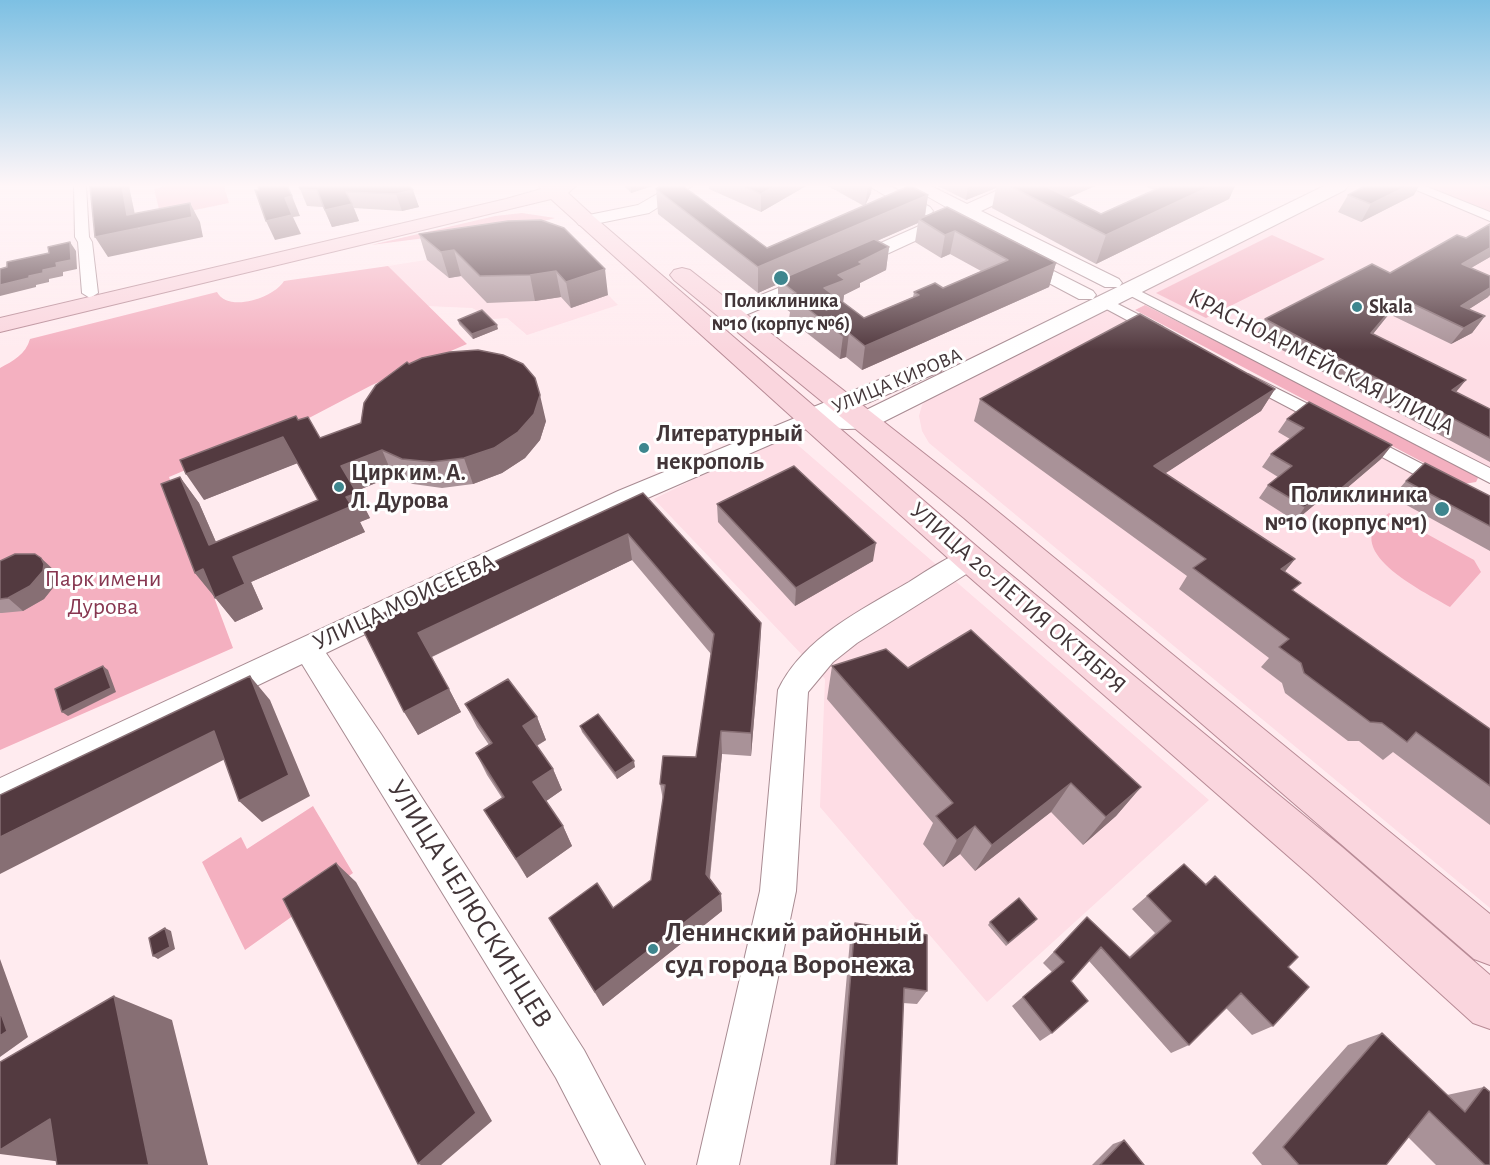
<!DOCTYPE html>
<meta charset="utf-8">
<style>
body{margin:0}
canvas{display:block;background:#ffebef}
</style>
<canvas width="1490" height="1165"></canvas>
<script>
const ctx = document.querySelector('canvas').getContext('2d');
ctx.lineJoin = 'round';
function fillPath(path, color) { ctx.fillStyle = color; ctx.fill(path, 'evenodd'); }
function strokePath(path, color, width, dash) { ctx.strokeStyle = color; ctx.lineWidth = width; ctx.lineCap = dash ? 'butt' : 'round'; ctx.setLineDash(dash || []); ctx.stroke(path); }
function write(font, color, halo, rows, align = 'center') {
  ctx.font = font + ' "Alegreya Sans",sans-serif'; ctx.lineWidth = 6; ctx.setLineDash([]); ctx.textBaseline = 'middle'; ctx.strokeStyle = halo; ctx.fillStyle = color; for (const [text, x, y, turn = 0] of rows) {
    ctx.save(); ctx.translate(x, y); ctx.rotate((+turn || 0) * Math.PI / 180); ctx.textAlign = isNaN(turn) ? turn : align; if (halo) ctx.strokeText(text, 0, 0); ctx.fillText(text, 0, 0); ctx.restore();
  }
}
fillPath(new Path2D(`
 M1339 186H1413L1490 217V476L1130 290Z
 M514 246 568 254 618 305 527 335 507 318 493 319 472 308 427 306 388 266Z
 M1106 305 1490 511V908L929 443 922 431 919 416 922 405 931 395Z
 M785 434 1209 800 987 1002 820 807 825 679 654 499Z`), '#fedde5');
fillPath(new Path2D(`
 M166 186H224L229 203 161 217 154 189Z
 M1421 186H1490V213Z
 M522 213 555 218 533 224 371 245 495 216Z
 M1272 235 1325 259 1206 318 1156 293Z
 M388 266 467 344 372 385 309 418 169 477 233 648 0 750V368C13 361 26 354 30 339L217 292C228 313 274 298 284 281Z
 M1145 305 1471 471 1478 478 1476 482 1464 484 1135 310Z
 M1389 513 1474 560 1481 572 1450 607C1423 591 1334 549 1389 513Z
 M313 806 353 873 245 950 202 862 241 837 247 849Z`), '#f4b0c0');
const minor = new Path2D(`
 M74 186H86L89 237 92 242 98 293 90 298 82 293 78 242 75 237Z
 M1407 186H1425L1490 212V221Z
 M1130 286 1490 468V483L1125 293 1123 290 1125 287Z
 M1104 297 1163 327 1165 330 1163 333H1151L1099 305 1096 302Z
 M1248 374 1332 416 1335 420 1332 424H1320L1242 383 1240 379 1242 375Z
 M1362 433 1490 499V515L1356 443 1353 439 1356 435Z`);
const tertiary = new Path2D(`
 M671 186H692L649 213 585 226 579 225 576 221 579 217 638 205Z
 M869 186H890L930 207 933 211 930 215H918Z
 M909 186H931L967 204 1007 186H1030L1028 189 981 211 1119 279 1122 283 1119 287H1105L967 217 863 265H849L847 261 849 257 953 211Z
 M1020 254 1093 291 1096 295 1093 299H1079L1013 264 1011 260 1013 256Z
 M810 275 817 277 819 281 817 285 736 319H722L719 315 722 311Z
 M812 411 820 413 823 418 820 423 636 503 326 653 381 734 584 1050 645 1165H601L556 1078 302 664 0 809V778L618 491Z
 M970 549 979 552 983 559 979 566 857 643 833 662 808 692 796 891 739 1165H697L760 891 778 690C803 638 861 610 909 582 928 570 948 556 970 549Z`);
const secondary = new Path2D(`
 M1324 186H1348L1345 190 875 426C855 431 823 429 803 424L799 418 803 412 811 408 925 361 933 359 941 361 945 366 941 371 849 411 862 412Z`);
const primary = new Path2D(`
 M539 186H576L568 193 593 216 981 550 1342 847 1490 975V1029L1473 1023 1312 877 959 568 551 199 0 332V318L506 199 541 189Z
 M682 268 690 270 986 502 1490 914V965L1474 959 964 518 674 280 670 275 674 270Z`);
strokePath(minor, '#a88b92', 2);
strokePath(tertiary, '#a88b92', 2);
strokePath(secondary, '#a88b92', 2);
strokePath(primary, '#b88b96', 2);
fillPath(minor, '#fff');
fillPath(tertiary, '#fff');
fillPath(secondary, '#fff');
fillPath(primary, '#fad6de');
fillPath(new Path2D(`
 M409 186 419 207 402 211 354 208 359 221 332 227 323 207 307 206 300 189Z
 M624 186H652L631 193Z
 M709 186H806L761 212 709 189Z
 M828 186H872L871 193 865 205 928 195 925 217 1056 263 1049 287 862 370 846 357 840 359 789 319 790 312 778 303V284L758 293 658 214 656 189 767 248 864 206ZM918 223 915 242 941 258 950 254 981 271 943 288 914 292 913 297 864 318 843 302 844 295 860 287V283L886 270 889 247 877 241Z
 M938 186H1095L1068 198 1101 214 1154 190 1145 186H1235L1229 199 1096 264 992 208 996 188 966 200Z
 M1481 186H1490V189Z
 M1348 195H1414L1361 222 1338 212Z
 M508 221 608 295 571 308 561 297 535 301 487 303 461 276 449 278 427 260 419 234Z
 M1466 238 1490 257 1471 268 1488 297 1469 309 1485 316 1472 333 1451 344 1389 314 1373 334 1456 392 1490 409V462L1256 336 1265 319 1390 273Z
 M458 320 498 329 473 339 459 324Z
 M409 364 546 421 540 440 525 458 502 473 473 484 442 488 413 484 393 476 356 491 370 518 360 522 365 532 251 582 263 609 235 622 195 573 180 477 199 503 216 542 318 500 297 463 204 500 298 420 320 438 361 423Z
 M1275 389 1261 411 1165 473 1295 559 1285 571 1294 592 1490 729V825L1393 752 1383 760 1359 741H1348L1285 693 1282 683 1261 667 1269 658 1179 589 1187 576 974 421 980 399Z
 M1287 419 1392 445 1381 459 1327 505 1319 501 1295 521 1259 498 1268 485 1278 477 1262 467 1271 454 1290 439 1278 432Z
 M1406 481 1490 496V551L1392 497Z
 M643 493 761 623 760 648 751 756 722 754 710 879 721 894 722 911 603 1006 559 935 613 908 651 880 663 800 660 784 696 757 711 654 632 560 432 657 461 712 418 735 360 624Z
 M717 504 873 561 795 606 718 522Z
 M0 561 55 571 58 577 56 584 44 599 23 611 2 613H0Z
 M832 666 908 668 1141 787 1116 816 1083 845 1051 812 975 871 960 854 943 867 923 844 933 823 827 699Z
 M465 704 537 717 546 740 537 746 553 769 562 790 546 801 563 826 572 846 527 878 484 810 502 798 487 775 476 753 489 745 477 727Z
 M580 726 635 767 617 779 582 732Z
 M1184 864 1205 884 1215 876 1288 967 1273 1026 1252 1035 1226 1008 1189 1045 1171 1053 1089 961 1071 981 1052 1033 1040 1041 1012 1006 1052 972 1043 963 1087 917 1129 957 1155 933 1132 909Z
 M990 922H1035L1006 946 988 925Z
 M855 923 927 991 917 1004 903 1003 897 1165H830L850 940Z
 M1382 1033 1447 1095 1484 1087 1490 1165H1436L1408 1137 1386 1165H1262L1252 1153 1348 1045Z
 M1124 1140 1144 1165H1092L1113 1144Z`), '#a99298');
fillPath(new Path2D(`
 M122 186H129L138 229 190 203 200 222 203 237 108 257 95 237 127 215Z
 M631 186H652L631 193Z
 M775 186H806L761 212V194Z
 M868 186H872L871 193 865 206Z
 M968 186H997L996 188 966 200Z
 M1041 186H1095L1049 206Z
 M1211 186H1235L1229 199 1096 264 1106 235Z
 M1407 186H1419L1414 195 1361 222 1371 204Z
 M413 190 419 207 402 211 396 194Z
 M928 195 924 220 919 219 918 223 782 282 779 280 778 284 758 293V267Z
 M292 196 300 216 293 217 301 234 275 240 266 221 285 198Z
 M352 204 359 221 332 227 325 210Z
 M955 231 950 254 941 258 945 235Z
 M70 242 76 251 77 269 63 272V276L49 279V282L36 285V287L0 296V285L29 276 56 263Z
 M889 247 886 270 860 283V287L844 295 843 303 824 288 838 275 859 262Z
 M1490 248V257L1450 280 1462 264Z
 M454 250 461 276 449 278 441 252Z
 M1056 263 1049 287 862 370 865 346Z
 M605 269 608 295 571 308 566 282Z
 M556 271 561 297 535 301 530 275Z
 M1490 288V295L1488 297 1449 322 1461 306Z
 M1401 298 1389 314 1360 350 1371 333Z
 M1485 316 1472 333 1451 344 1464 328Z
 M497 325 498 329 473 339 472 334Z
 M849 333 846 357 840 359 843 336Z
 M1466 380 1452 397V390Z
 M1275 389 1261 411 1143 488 1154 466Z
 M540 395 546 421 540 440 525 458 502 473 473 484 464 458Z
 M283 437 298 463 204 500 186 474Z
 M1392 445 1381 459 1327 505 1337 492Z
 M382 450 393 476 354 492 341 466Z
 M180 477 199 503 228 570 209 545Z
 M1329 487 1319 501 1295 521 1305 507Z
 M357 493 370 518 360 522 365 532 251 582 263 609 235 622 195 573Z
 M628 534 632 560 431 657 418 633Z
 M876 543 873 561 795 606 796 588Z
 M41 558 55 571 58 577 56 584 44 599 23 611 8 598Z
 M1295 559 1278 580 1281 569Z
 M761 623 760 648 751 756V733Z
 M103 666 108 670 116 692 68 716 62 712Z
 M250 676 270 700 310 796 262 822 239 801Z
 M449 689 461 712 418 735 404 712Z
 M537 717 546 740 532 748 523 726Z
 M214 731 237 753 0 874V837Z
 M721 731 722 754 708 892 706 874Z
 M634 761 635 767 617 779 615 773Z
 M553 769 562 790 542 804 533 782Z
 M1071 783 1051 812 975 871 992 845Z
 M1141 787 1116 816 1083 845 1106 817Z
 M563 826 572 846 527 878 516 859Z
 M975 826 960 854 943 867 957 840Z
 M336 863 356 882 492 1121 441 1165H421L418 1164Z
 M721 894 722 911 603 1006 595 992Z
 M165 928 171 931 175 949 158 959 153 956Z
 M0 959 28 1037 0 1057Z
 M114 996 172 1020 208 1165H149Z
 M50 1119 70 1163 0 1154V1150Z`), '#876f74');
const building = new Path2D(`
 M90 186H122L127 215 190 203 192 217 95 237Z
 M258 186H287L292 196 285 198 292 215 266 221 255 190H259Z
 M299 186H409L413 190 396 194 346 192 352 204 325 210 317 190 300 189Z
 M661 186H683L767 248 909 186H911L928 195 758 267 656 189Z
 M743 186H775L761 194Z
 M1010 186H1045L1101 214 1163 186H1211L1106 235Z
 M1365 186H1407L1371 204 1348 195Z
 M947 207 1056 263 865 346 849 333 843 336 790 295 796 293 779 280 874 239 889 247 859 262 863 264 838 275 845 280 824 288 864 318 919 295 914 292 935 283 943 288 1008 260 955 231 945 235 919 219Z
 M541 220 564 228 605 269 566 282 556 271 530 275 480 276 454 250 441 252 419 234 508 221Z
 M1490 224V248L1462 264 1490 276V288L1461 306 1485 316 1464 328 1401 298 1371 333 1466 380 1452 390 1490 409V438L1265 319 1372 264 1390 273 1457 235 1466 238Z
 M70 242 71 260 56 263 57 267 43 270V273L29 276V278L0 285V269L7 267V262L49 253 48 247Z
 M482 310 497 325 472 334 458 320Z
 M1140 314 1275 389 1154 466 1295 559 1281 569 1301 583 1292 590 1490 729V786L1416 732 1407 742 1382 723 1370 722 1304 673 1301 663 1279 647 1289 639 1193 568 1206 559 980 399Z
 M478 350 503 355 523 364 535 378 540 395 534 414 518 432 494 448 464 458 432 462 402 459 382 450 341 466 357 493 346 497 352 506 233 557 245 584 215 598 203 569 195 573 161 484 180 477 209 545 318 500 283 437 186 474 180 460 296 416 298 420 308 417 320 438 361 423 364 403 376 385 407 362 409 364 422 358 450 352Z
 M1309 402 1392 445 1337 492 1329 487 1305 507 1268 485 1292 466 1271 454 1304 428 1287 419Z
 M1425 463 1490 496V526L1406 481Z
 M794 466 876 543 796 588 717 504Z
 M643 493 761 623 751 733 721 731 706 874 721 894 595 992 549 918 597 883 613 908 651 880 665 785 660 784 663 756 696 757 714 634 628 534 418 633 449 689 404 712 360 624Z
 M15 554H35L41 558 44 564 43 571 30 586 8 598 0 599V561Z
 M971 630 1141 787 1106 817 1071 783 992 845 975 826 957 840 936 816 953 803 832 666 886 649 908 668Z
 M103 666 111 688 62 712 55 689Z
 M250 676 289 775 239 801 214 731 0 837V795Z
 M508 679 537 717 523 726 553 769 533 782 563 826 516 859 484 810 504 797 476 753 492 743 465 704Z
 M598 714 634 761 615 773 580 726Z
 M336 863 476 1113 418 1164 283 899Z
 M1184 864 1206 885 1215 876 1298 957 1288 967 1309 987 1273 1026 1241 993 1189 1045 1101 947 1071 981 1088 1001 1052 1033 1023 997 1064 962 1054 952 1087 917 1130 958 1171 921 1147 896Z
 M1019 898 1037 919 1008 943 990 922Z
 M855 923 927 935V991L904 988 897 1165H835Z
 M165 928 170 947 153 956 149 938Z
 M114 996 149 1165H57L50 1119 0 1150V1062Z
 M0 1011 7 1031 0 1036Z
 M1382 1033 1465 1112 1484 1087 1490 1092V1165H1485L1429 1111 1386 1165H1299L1283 1147Z
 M1124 1140 1144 1165H1100Z`);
fillPath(building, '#533a40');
strokePath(building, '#876f74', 1.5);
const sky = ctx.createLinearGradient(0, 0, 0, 350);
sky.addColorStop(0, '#7dc0e3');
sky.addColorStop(0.53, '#fff6f8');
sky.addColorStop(1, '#fff6f800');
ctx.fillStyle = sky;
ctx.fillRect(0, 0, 1490, 350);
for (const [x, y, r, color] of [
 [781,278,8,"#3e868e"],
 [1357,307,6,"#3e868e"],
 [644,448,6,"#3e868e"],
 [339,487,6,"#3e868e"],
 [1442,509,8,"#3e868e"],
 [653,949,6,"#3e868e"]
]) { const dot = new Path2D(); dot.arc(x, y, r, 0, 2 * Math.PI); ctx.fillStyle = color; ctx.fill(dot); strokePath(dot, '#fff', 2); }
write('bold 20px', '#423538', '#fff', [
 ["Поликлиника",781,301],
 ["№10 (корпус №6)",781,324],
 ["Skala",1369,307,"left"]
]);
write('20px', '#423538', '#fff', [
 ["УЛИЦА КИРОВА",897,381,-23]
]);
write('24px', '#423538', '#fff', [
 ["КРАСНОАРМЕЙСКАЯ УЛИЦА",1321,362,27],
 ["УЛИЦА 20-ЛЕТИЯ ОКТЯБРЯ",1018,598,41],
 ["УЛИЦА МОИСЕЕВА",404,602,-25]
]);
write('bold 24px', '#423538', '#fff', [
 ["Литературный",656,434],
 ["некрополь",656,462],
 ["Цирк им. А.",351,473],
 ["Л. Дурова",351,501],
 ["Поликлиника",1428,495,"right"],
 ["№10 (корпус №1)",1428,523,"right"]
], 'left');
write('24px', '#873650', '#fff', [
 ["Парк имени",103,579],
 ["Дурова",103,607]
]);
write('28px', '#423538', '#fff', [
 ["УЛИЦА ЧЕЛЮСКИНЦЕВ",470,904,58]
]);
write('bold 28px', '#423538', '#fff', [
 ["Ленинский районный",665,933],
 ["суд города Воронежа",665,965]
], 'left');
</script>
